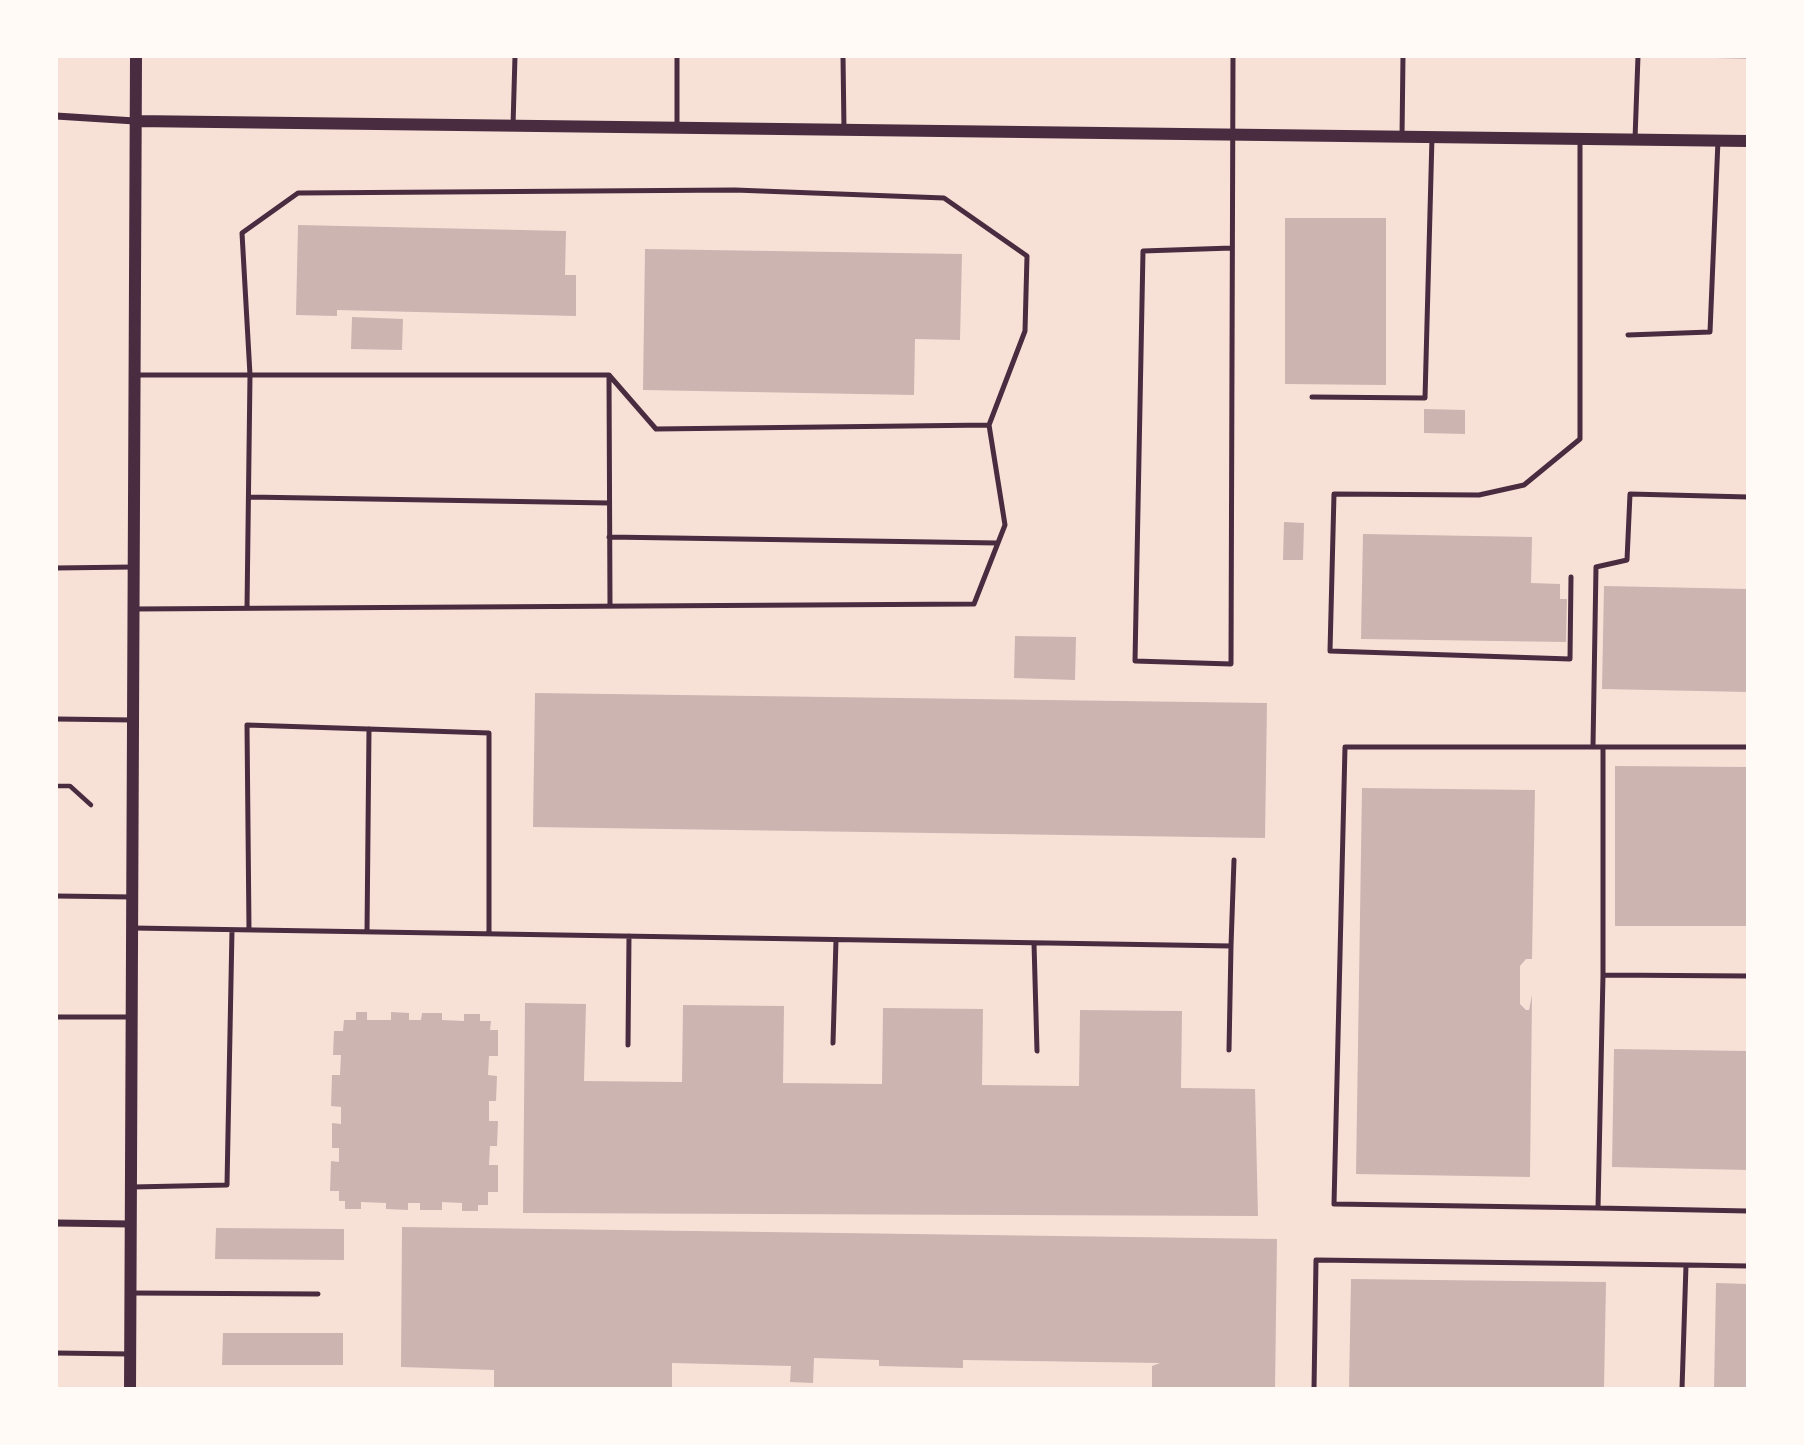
<!DOCTYPE html>
<style>
body{margin:0}
#map{position:relative;width:1804px;height:1445px;overflow:hidden;background:#f7e1d7;font-family:Montserrat,sans-serif}
canvas{display:block}
.frame{position:absolute;inset:0;border:58px solid #fffaf5;pointer-events:none}
</style>
<div id="map">
<canvas width="1804" height="1445"></canvas>
<div class="frame"></div>
</div>
<script>
const ctx = document.querySelector('canvas').getContext('2d');
ctx.lineJoin = 'round';
function fillPath(path, color) { ctx.fillStyle = color; ctx.fill(path, 'evenodd'); }
function strokePath(path, color, width, dash) { ctx.strokeStyle = color; ctx.lineWidth = width; ctx.lineCap = dash ? 'butt' : 'round'; ctx.setLineDash(dash || []); ctx.stroke(path); }
fillPath(new Path2D(`
 M1715 56H1748V59L1715 58Z
 M1285 218H1386V385L1285 384Z
 M298 225 566 231 565 275H576V316L337 310V316L296 315Z
 M645 249 962 254 960 340 915 339 914 395 643 390Z
 M352 317 403 319 402 350 351 349Z
 M1424 409 1465 410V434L1424 433Z
 M1284 522 1304 523 1303 560H1283Z
 M1363 534 1532 537 1531 583 1560 584V599H1567L1566 642 1361 639Z
 M1604 586 1748 589V692L1602 689Z
 M1015 636 1076 637 1075 680 1014 678Z
 M535 693 1267 703 1265 838 533 827Z
 M1615 766 1748 767V926H1615Z
 M1362 788 1535 790 1532 959H1526L1520 966V1004L1526 1010H1529L1532 995 1530 1177 1356 1174Z
 M525 1003 586 1004 584 1081 682 1082 683 1005 784 1006 783 1083 882 1084 883 1008 983 1009 982 1085 1079 1086 1080 1010 1182 1011 1181 1088 1255 1089 1258 1216 523 1213Z
 M356 1012H367V1020H391V1012L409 1013V1020H421L422 1013H442V1020L464 1021V1014H480V1021H491L490 1030H498V1056H489L488 1075 497 1076 496 1101H489V1121H498L497 1146H490L489 1165H498V1192H488V1205H478V1211H462V1203L442 1202V1210H420V1203H408V1210L386 1209V1203L361 1202V1209H345V1201H339V1191H330L331 1161 339 1162V1148H332V1123L341 1124V1107L331 1106 332 1075H340L341 1055H333L334 1031H343L344 1020H356Z
 M1614 1049 1748 1051V1170L1612 1167Z
 M402 1227 1277 1239 1275 1389H1152V1366L1160 1363 963 1360V1368L879 1366V1360L814 1358 813 1383 790 1382 791 1366 672 1363V1388L494 1389V1370L401 1367Z
 M216 1228 344 1229V1260L215 1259Z
 M1351 1279 1606 1282 1604 1389H1349Z
 M1716 1283 1748 1284V1389H1714Z
 M223 1333H343V1365H222Z`), '#ccb4b1');
strokePath(new Path2D(`
 M56 786H70L91 805`), '#4a2c40', 4.5);
strokePath(new Path2D(`
 M677 56V128
 M843 56 844 129
 M513 126 515 56
 M1402 137 1403 56
 M1635 139 1638 56
 M1232 248 1143 251 1135 661 1231 664 1233 56
 M1628 335 1710 332 1718 140
 M609 375 610 606
 M1312 397 1425 398 1432 137
 M249 497 609 503
 M609 537 997 543
 M56 568 133 567
 M1571 577 1570 659 1330 651 1334 494 1479 495 1524 485 1580 439V139
 M247 608 250 375 242 233 298 193 735 190 944 198 1027 256 1025 331 989 425
 M134 609 974 604 1005 525 989 425 656 429 609 375H135
 M56 719 133 720
 M1593 746 1596 567 1627 560 1630 494 1748 497
 M1603 747H1748
 M56 896 133 897
 M133 928 1231 946 1229 1050
 M249 930 247 725 489 733V934
 M367 932 369 729
 M1034 943 1037 1051
 M1231 946 1234 860
 M1748 976 1603 975 1598 1208 1748 1211
 M56 1017H130
 M833 1043 836 940
 M628 1045 629 936
 M132 1187 227 1185 232 930
 M1598 1208 1334 1204 1345 747H1603V975
 M1686 1265 1748 1266
 M131 1293 318 1294
 M56 1353 130 1354
 M1314 1389 1316 1260 1686 1265 1682 1389`), '#4a2c40', 5);
strokePath(new Path2D(`
 M56 116 135 121
 M56 1223 132 1224`), '#4a2c40', 7);
strokePath(new Path2D(`
 M135 121 1748 141
 M130 1389 136 56`), '#4a2c40', 12);
</script>
